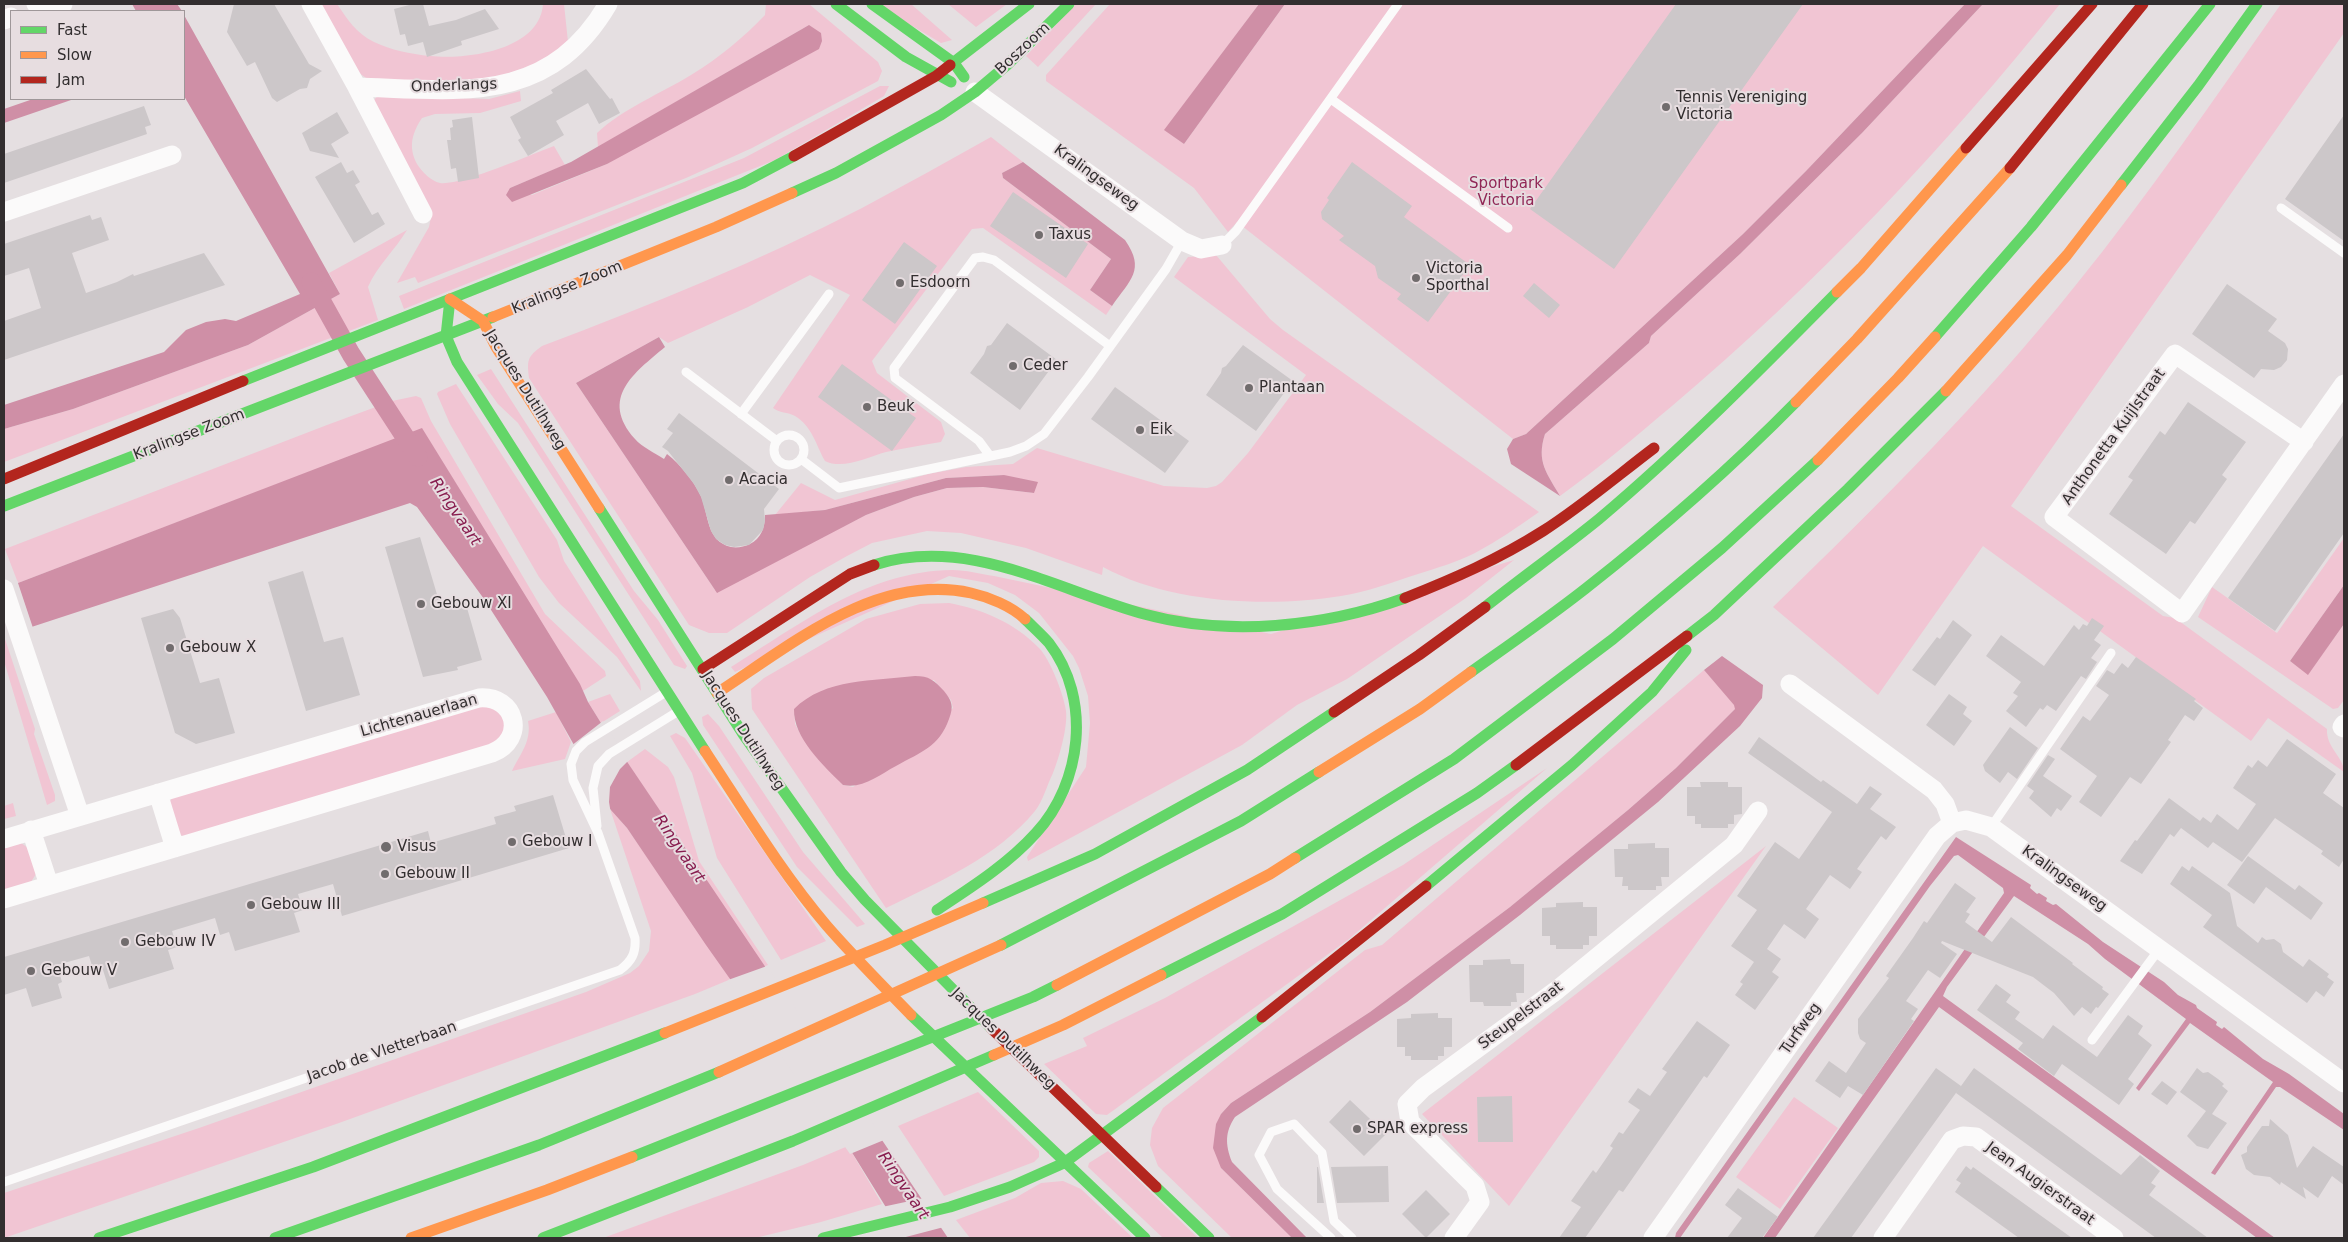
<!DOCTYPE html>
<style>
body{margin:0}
#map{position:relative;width:2348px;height:1242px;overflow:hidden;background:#e5dfe1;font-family:"DejaVu Sans",sans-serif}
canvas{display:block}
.frame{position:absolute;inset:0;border:5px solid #322e2f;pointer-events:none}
.legend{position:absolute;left:10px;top:10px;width:175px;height:90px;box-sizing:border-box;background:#e7dde0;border:1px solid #9f9799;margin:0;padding:6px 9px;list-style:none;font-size:15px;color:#322e2f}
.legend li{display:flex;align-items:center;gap:10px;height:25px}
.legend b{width:25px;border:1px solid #9f9799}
</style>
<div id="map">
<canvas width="2348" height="1242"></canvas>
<div class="frame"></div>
<ul class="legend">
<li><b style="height:6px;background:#63d668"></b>Fast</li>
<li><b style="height:6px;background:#ff974d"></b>Slow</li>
<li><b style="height:6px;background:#b3261e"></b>Jam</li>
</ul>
</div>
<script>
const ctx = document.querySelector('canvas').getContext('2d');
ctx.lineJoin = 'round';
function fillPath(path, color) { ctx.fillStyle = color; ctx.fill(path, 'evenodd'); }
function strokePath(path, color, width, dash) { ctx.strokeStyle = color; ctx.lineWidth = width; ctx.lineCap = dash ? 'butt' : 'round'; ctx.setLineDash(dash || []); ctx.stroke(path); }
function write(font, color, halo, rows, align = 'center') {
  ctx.font = font + ' "DejaVu Sans",sans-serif'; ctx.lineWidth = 4; ctx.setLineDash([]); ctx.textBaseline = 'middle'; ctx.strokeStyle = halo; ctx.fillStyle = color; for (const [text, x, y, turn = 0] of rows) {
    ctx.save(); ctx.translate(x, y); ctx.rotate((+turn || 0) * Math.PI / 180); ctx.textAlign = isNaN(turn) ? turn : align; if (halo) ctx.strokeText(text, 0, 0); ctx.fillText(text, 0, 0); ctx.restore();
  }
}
fillPath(new Path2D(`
 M319 4H337C348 20 356 33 374 42 391 50 410 54 430 56 467 60 540 50 543 4H564L568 42 541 63 484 81H381L366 78 355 70Z
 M766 4H809L878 62 882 71 878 81 752 148 686 178 418 283 415 277 397 283 429 227 431 217 373 102 377 96 489 99 520 91 521 101 480 113 435 114 422 118C412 133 408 147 417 164 422 172 431 181 440 183 460 186 532 154 554 146L565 165 510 188 532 195 607 164 809 25 598 147 597 133C624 108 660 94 691 75 719 58 743 38 765 15Z
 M875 4H911L952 40 941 43Z
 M948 4H1007L976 27Z
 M1076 4H1096L1038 67 1026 56Z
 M1110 4H1259L1165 130 1184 144 1285 4H1965L1806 171 1743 234 1526 434 1513 439 1237 222 1228 232 1194 188 1046 81V75Z
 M1983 4H2060C1944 149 1814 286 1672 406 1635 437 1599 468 1560 496 1547 473 1536 462 1545 434L1649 343 1651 336 1740 254 1862 133Z
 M2281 4H2344V33L2011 506 2163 616 2175 618 2327 729C2326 748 2344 757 2344 772L2268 718 2251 741 1983 546 1878 695 1773 607C1879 504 1983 401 2075 286 2148 196 2214 99 2281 4Z
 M880 86H889L884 96 775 160 404 309 399 296 744 158Z
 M991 137 1023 162 1002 173 1003 178 1111 259 1090 290 1112 306 1106 315 983 228 972 229 872 361 877 373 941 422 945 434 941 442C923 445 904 448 886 452 868 457 843 470 825 461 816 445 812 426 795 416 788 412 779 413 773 408L850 295 810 275 748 307 668 343 659 337 576 383 715 590 866 515 914 497 947 488 983 487 1034 493 1004 475 946 478 825 510 775 515 801 483 835 500 928 474 966 467 1013 464 1037 448 1164 486 1207 488 1216 486 1222 482 1248 453 1306 375 1174 277 1188 257 1216 255 1270 319 1283 330 1539 512C1518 527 1497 541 1475 553 1457 562 1437 568 1418 574 1393 582 1367 592 1341 596 1267 608 1169 603 1103 567L1102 575 1026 548 961 533 927 531 872 543 847 556 810 577 727 633H709L689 625 529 378C527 360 527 357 542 346 651 305 759 261 862 208 905 185 948 161 991 137Z
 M407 230C395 250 377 266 368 287L378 320 4 462V429L73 409 248 345 340 294 329 273Z
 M491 369 634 591 658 620 687 666 685 669 674 665 518 423 498 404 477 375Z
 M456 384 557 540 564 561 640 681 641 691 617 657 559 603 539 577 450 424 437 394 438 392Z
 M416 396 421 398 431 421 545 614 605 671 606 676 583 691 422 429 18 583 5 549 327 425 392 401Z
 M2344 538V585L2290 661 2308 674 2344 624V700L2338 708 2333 709 2198 617 2212 587 2277 633Z
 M1514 560 1466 598 1347 679 1297 705 1242 745 1028 861 1027 857 1086 767 1090 723 1088 696 1079 668 1073 656 1039 613 1015 595 988 583 949 576 735 672 731 667C801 624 867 571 952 570 966 570 980 574 994 576L1271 634Z
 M949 603C982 609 1015 623 1039 648 1050 659 1064 695 1066 711 1068 727 1059 758 1053 773 1047 785 1043 801 1035 811 997 857 939 882 886 908L752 709 751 689 764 678 866 619 920 604ZM934 680 951 700 953 708 853 787 843 785 802 737 795 724 794 709Z
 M4 636 35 729 34 734 55 795V801L47 805 4 661Z
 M1704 670 1735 705V709L1676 768 1628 810 1510 907 1370 1012 1231 1103 1221 1114V1168L1292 1238H1232L1158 1166 1150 1145 1152 1128 1163 1108 1365 950 1382 945Z
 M610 694 620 711 601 723 588 702Z
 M482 702 497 707 504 721V735L494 747 186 838 174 831 167 806 175 793Z
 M556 712 571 742 565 759 512 771C520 754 532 741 528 721Z
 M708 714 719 726 803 852 865 924 857 927 797 867 703 725 702 717Z
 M676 733 685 738 826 941 781 960 717 858 692 773 670 736Z
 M645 749 668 767 674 777 699 861 768 965 763 967 627 762Z
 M1547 768 1349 939 1107 1115 1096 1114 1044 1064 1087 1046 1083 1038 1165 998 1403 865Z
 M13 803 16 816 4 819V806Z
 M610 809 627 828 731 979 695 994 339 1123 4 1238V1193L199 1128 586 992 630 973 639 966 649 951 651 931Z
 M17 840 28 848 36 874 29 885 4 893V844Z
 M1766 846 1509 1206 1422 1114Z
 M978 1092 1039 1151V1157L1034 1162 944 1196 898 1126Z
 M1794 1097 1838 1128 1780 1209 1736 1177Z
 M848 1146 882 1204 821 1222 755 1238H603L803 1165Z
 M1108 1151 1198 1238H1163L1088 1167 1089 1163Z
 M1063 1181 1081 1189 1133 1238H970L956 1220 1015 1198 1041 1183Z`), '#f1c5d3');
fillPath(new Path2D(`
 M132 4H177L182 11H136Z
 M1259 4H1285L1184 144 1164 130Z
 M1965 4H1983L1862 133 1740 254 1651 336 1649 343 1545 434C1536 462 1547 473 1560 496L1511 464 1507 449 1513 439 1526 434 1743 234 1806 171Z
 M184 15 340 294 248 345 73 409 4 429V405L164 352 186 330 206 322 225 319 236 321 300 294 184 96Z
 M809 25 821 33 822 41 819 49 607 164 512 202 506 195 510 188 571 162Z
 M33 99H74L4 123V109Z
 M1023 162 1125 240C1146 270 1130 280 1112 306L1090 290 1111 259 1003 178 1002 173Z
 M659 337 665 347C634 373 599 398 635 439 642 447 655 453 664 459L667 454C681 465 693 480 701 496 709 515 706 541 731 547 737 548 744 547 750 544 761 539 765 527 765 515L825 510 946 478 1004 475 1038 482 1034 493 983 487 947 488 914 497 866 515 717 593 576 383Z
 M422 428 580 684 588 702 601 723 948 1238H905L848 1146 706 945 627 828 610 809 547 697 484 599 417 507 410 503 4 636 18 583Z
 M2344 585V624L2308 675 2290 661Z
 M1722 656 1763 685 1762 698 1740 726 1658 802 1520 915 1407 1002 1235 1117C1225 1132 1225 1144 1232 1162L1307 1238H1292L1221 1168 1213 1148 1216 1124 1221 1114 1231 1103 1370 1012 1510 907 1628 810 1676 768 1735 709 1734 705 1704 670Z
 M915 676C929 676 934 680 944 691 952 701 954 706 949 719 939 747 921 752 896 766 879 775 863 789 843 785 824 766 793 738 794 709 825 678 874 681 915 676Z
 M1956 837 2031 885 2030 888 2037 894 2039 893 2047 898 2046 901 2053 905 2056 904 2103 942 2164 982 2178 995 2196 1005 2197 1008 2217 1022 2216 1025 2222 1029 2224 1027 2263 1059 2289 1074 2344 1114V1130L2280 1087H2276L2215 1175 2211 1173 2273 1082 2190 1023 2139 1091 2136 1088 2186 1019 2105 959 2088 944 2014 896 1947 987 1943 996 2275 1238H2257L1939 1007 1775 1238H1763L2004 893 2003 888 1958 855 1954 856 1930 886 1680 1238H1675L1676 1233Z`), '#cf8fa6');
fillPath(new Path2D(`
 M17 580 33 628 4 638V585Z
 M603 721 629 760 620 769 610 787 609 802 611 814 571 746Z
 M767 966 884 1140 850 1154 728 980Z
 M924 1198 944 1227 902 1238 882 1207Z`), '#e5dfe1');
strokePath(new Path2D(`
 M311 282 351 354 418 457`), '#cf8fa6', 19);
fillPath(new Path2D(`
 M234 4H274L309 64 322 71 310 79 307 88 300 89 277 102 272 98 255 62 247 66 227 32Z
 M413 4H423L429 26 456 20 485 9 499 29 461 41 462 45 427 57 423 42 408 46 405 34 400 35 394 9Z
 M1676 4H1803L1614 269 1530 209Z
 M586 69 610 99 612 98 620 113 599 124 588 103 556 121 564 135 528 156 518 140 521 138 510 117 553 93 551 90Z
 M144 106 151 125 145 127 147 134 4 183V154Z
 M337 112 349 133 331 144 339 158 310 151 302 133Z
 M2344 115V241L2285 199Z
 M472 117 479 178 458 182 456 168 451 169 447 140H451L450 128 453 127 452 120Z
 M341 162 347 173 353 170 360 182 355 185 372 215 378 212 385 224 354 243 315 177Z
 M1352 162 1412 206 1404 217 1470 265 1428 322 1397 299 1401 294 1378 278 1375 266 1339 240 1344 236 1322 219 1321 212 1329 200 1327 198Z
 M1013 192 1088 244 1066 278 990 226Z
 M90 215 92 220 101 217 109 240 72 253 86 293 117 282 133 274 134 276 204 253 225 285 4 360V321L41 308 29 268 4 276V244Z
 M904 242 937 266 895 324 862 300Z
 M1534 283 1560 305 1549 318 1523 296Z
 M2227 284 2277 319 2268 331 2285 343 2288 349 2287 360 2281 367 2274 370 2261 369 2254 378 2192 334Z
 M1007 323 1057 360 1020 410 970 373 984 354 987 346 991 345Z
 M1243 345 1293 381 1256 431 1206 395 1221 373 1222 368 1226 366Z
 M842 364 916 418 892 451 818 397Z
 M1115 387 1189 441 1165 473 1091 419Z
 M2188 402 2246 442 2222 475 2227 479 2195 524 2190 521 2166 554 2109 514 2133 480 2128 477 2160 431 2165 435Z
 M679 413 779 489 764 509 765 521 763 530 749 545 734 547 725 545 716 539 711 531 701 497 694 484 668 451 662 447 673 433 667 429Z
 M2344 434V533L2275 631 2228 598Z
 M420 537 441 608 465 601 482 660 457 667 458 670 423 677 385 547Z
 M303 571 324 642 343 637 360 695 306 711 268 582Z
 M173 609 180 618 200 683 219 678 235 733 196 744 175 733 141 618Z
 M2092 618 2104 626 2094 640 2101 645 2091 658 2097 662 2086 679 2081 676 2056 711 2047 705 2043 710 2040 708 2026 727 2006 711 2018 696 2013 693 2021 682 1986 656 2001 635 2044 666 2074 625 2079 630 2083 624 2087 626Z
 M1953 620 1972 635 1935 686 1912 670 1937 637 1940 639Z
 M2136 657 2196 699 2194 701 2203 708 2194 721 2185 715 2168 740 2171 742 2141 784 2130 777 2101 817 2079 802 2097 776 2060 749 2083 716 2090 721 2109 695 2096 686 2107 670 2114 674 2122 663 2128 668Z
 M1949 694 1967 707 1963 714 1972 721 1954 746 1926 725Z
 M2010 727 2038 748 2017 779 2008 772 2000 783 1985 771 1983 765Z
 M1759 737 1821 782 1823 780 1857 804 1870 786 1882 794 1870 809 1896 827 1886 840 1881 836 1857 869 1862 872 1850 889 1830 875 1806 909 1819 919 1805 939 1784 924 1767 949 1781 959 1772 972 1779 977 1755 1010 1735 995 1743 984 1740 982 1754 962 1731 946 1757 910 1737 896 1775 842 1799 859 1832 812 1748 753Z
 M2287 739 2336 774 2323 793 2344 808V859L2339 867 2321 854 2323 851 2275 818 2242 862 2213 842 2208 848 2181 828 2174 837 2170 834 2142 874 2120 861 2135 840 2137 841 2169 798 2200 821 2203 817 2211 823 2217 814 2238 830 2256 804 2233 788 2248 765 2252 768 2258 760 2267 767Z
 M2048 755 2055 759 2043 776 2072 796 2061 811 2057 808 2051 817 2029 798 2034 791 2027 786Z
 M1700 782H1728V787H1742V814L1734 815V824H1728V828H1701V824H1695V816H1687V787H1701Z
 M553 795 569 848 342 916 333 884 298 894 303 910 294 913 300 932 235 951 229 932 220 935 215 918 172 931 177 947 168 950 174 969 109 989 103 970 94 972 89 956 57 965 62 982 58 984 62 998 32 1007 26 988 4 995V957L428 831 431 843 496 824 494 817 516 811 514 806Z
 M1655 843V848H1669V877H1661L1662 886H1656V890H1628V886H1622L1623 877H1615L1614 849H1628V844Z
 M2248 856 2295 890 2299 885 2323 903 2311 920 2266 887 2254 904 2227 885Z
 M2182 866 2189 871 2192 866 2230 893 2237 926 2258 943 2262 937 2266 940 2274 939 2281 944 2283 952 2303 967 2309 959 2329 974 2327 977 2334 982 2324 997 2316 991 2307 1003 2203 927 2212 915 2170 884Z
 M1955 883 1976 898 1966 912 1970 914 1965 922 1992 942 2011 917 2073 963 2072 964 2103 987 2102 989 2109 994 2098 1008 2096 1007 2091 1014 2082 1007 2074 1016 2054 993 2033 977 1942 941 1941 943 1957 954 1940 978 1928 970 1906 1001 1918 1009 1911 1019 1914 1021 1863 1095 1848 1086 1840 1098 1815 1081 1829 1061 1846 1073 1866 1043 1860 1039 1858 1033V1019L1889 978 1886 976 1913 938 1924 921 1927 923Z
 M1583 902V907H1597V936H1589V945H1583V949H1556V945H1550V936H1542V908L1556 907V903Z
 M1510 959 1511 964H1524V993H1516L1517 1002H1511V1006H1484L1483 1002H1470L1469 965H1483V960Z
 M1996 984 2011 995 2006 1002 2020 1012 2015 1019 2043 1039 2053 1025 2097 1057 2128 1015 2143 1026 2138 1034 2152 1045 2128 1079 2134 1084 2119 1105 2062 1064 2054 1076 2018 1049 2023 1043 1977 1010Z
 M1438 1013V1018H1452V1047H1444V1056H1438V1060H1411V1056H1405V1047H1397V1019L1411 1018V1014Z
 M1697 1021 1730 1045 1707 1078 1704 1076 1623 1192 1619 1190 1585 1238H1559L1581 1207 1571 1201 1593 1170 1596 1173 1605 1160 1613 1148 1610 1146 1619 1132 1623 1134 1640 1110 1628 1102 1638 1088 1650 1096 1667 1072 1662 1069Z
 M1936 1068 1961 1086 1879 1199 1851 1238H1813Z
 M1974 1068 2121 1175 2140 1155 2160 1171 2151 1183 2156 1186 2149 1195 2208 1238H2156L1981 1111 1956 1093Z
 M2197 1068 2203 1073 2208 1072 2218 1079 2224 1084 2222 1086 2228 1091 2212 1114 2227 1123 2208 1149 2197 1146 2187 1136 2206 1111 2180 1092Z
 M2162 1081 2177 1092 2167 1105 2151 1094Z
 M1512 1096 1513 1142H1478L1477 1097Z
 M1350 1100 1386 1134 1364 1156 1329 1122Z
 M2270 1119 2288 1135 2297 1168 2313 1146 2344 1167V1185L2332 1176 2318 1198 2303 1187 2306 1199 2281 1182 2280 1185 2270 1177 2254 1175 2246 1169 2241 1155 2247 1152V1147L2262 1126H2269Z
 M1388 1166 1389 1202 1337 1203 1331 1167Z
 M1966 1166 1971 1170 1973 1167 2072 1238H2019L1955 1192 1961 1183 1956 1180Z
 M1317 1167H1318L1324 1203H1317Z
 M1738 1188 1778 1217 1762 1238H1727L1742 1218 1725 1205Z
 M1426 1190 1450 1214 1426 1238 1402 1214Z`), '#ccc7c9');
strokePath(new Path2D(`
 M1331 99 1508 228
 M2281 208 2344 253
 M1222 245 1236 231 1398 4
 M686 372 777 441
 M741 414 829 294
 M774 450a15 15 0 1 1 30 0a15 15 0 1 1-30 0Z
 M990 456 979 441 895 378 894 368 975 258 983 257 994 260 1110 346
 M801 459 839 488 1010 452 1026 446 1044 434 1088 377 1166 269 1182 241
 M597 826 593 788 598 766 609 754 677 712
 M1991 827 2111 653
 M2092 1040 2160 948
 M4 1182 620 970C632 961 636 953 635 938L598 833 573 780 571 764 576 751 585 742 663 694
 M1331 1238 1277 1189 1259 1155 1271 1132 1294 1124 1322 1153 1334 1221 1352 1238`), '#fbfafa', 9);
strokePath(new Path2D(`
 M36 4 47 9 63 4
 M311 4 357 87 423 214
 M4 20 11 17
 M357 87C460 90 548 106 608 4
 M975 92 1182 241 1201 249 1222 245
 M4 212 172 155
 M2304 442 2175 354 2054 517 2182 613 2344 384
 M4 589 80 816
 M1790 684 1934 790 1945 804 1952 823 1966 820 1991 827 2344 1083
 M2344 724 2342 727 2344 728
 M158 793 175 848
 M31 830 49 885
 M4 839 479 698C516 695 527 739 492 753L4 899
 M1454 1238 1480 1202 1475 1186 1410 1122 1407 1104 1423 1088 1557 990 1734 845 1758 811
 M1653 1238 1937 836 1952 823
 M1883 1238 1952 1140 1963 1136 1976 1137 2114 1238`), '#fbfafa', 19);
strokePath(new Path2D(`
 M836 4 906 57 951 82
 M872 4 954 63 964 77
 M950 65 1029 4
 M2121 185 2198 86 2257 4
 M792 193 836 173 941 115 975 92 1007 65 1069 4
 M450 299 446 336 457 362 705 751
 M1935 337 2031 227 2210 4
 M243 381 743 183 794 156
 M4 506 493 317
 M599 508 743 734 841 872 865 900 991 1028
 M874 565C968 535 1056 590 1144 614 1228 637 1324 627 1405 598
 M1485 607C1523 577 1562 549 1599 519 1683 448 1760 370 1837 292
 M1687 636 1714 615 1848 489 1946 391
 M1471 672C1509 645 1548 618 1585 589 1659 531 1730 469 1796 402
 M1295 858 1454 759 1613 639 1722 548 1818 460
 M1426 886 1572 765 1652 692 1686 650
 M983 903 1095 854 1247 770 1334 712
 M937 910C972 887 1008 864 1036 833 1082 783 1092 699 1049 643 1042 635 1033 627 1025 619
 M1001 945 1241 821 1319 772
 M1161 975 1282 914 1477 793 1516 765
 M911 1015 1145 1238
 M632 1157 1033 997 1057 985
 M1156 1187 1209 1238
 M99 1238 313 1167 665 1033
 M275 1238 539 1145 719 1072
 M543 1238 793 1141 994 1055
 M823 1238 950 1207 1010 1187 1064 1163 1262 1017`), '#63d668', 11);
strokePath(new Path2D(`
 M1837 292 1861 268 1966 148
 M450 299 483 321 496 347 599 508
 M493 317 716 227 792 193
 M1946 391 2067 255 2121 185
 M1796 402 1857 339 2010 168
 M1818 460 1898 378 1935 337
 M717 693C791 645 877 572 971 593 989 597 1011 606 1025 619
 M705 751C744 810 781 872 827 926 854 957 883 986 911 1015
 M1319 772 1420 709 1471 672
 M1057 985 1270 874 1295 858
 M665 1033 885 945 983 903
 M994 1055 1063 1025 1161 975
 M719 1072 1001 945
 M411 1238 547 1190 632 1157`), '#ff974d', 11);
strokePath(new Path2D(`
 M1966 148 2092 4
 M794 156 936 76 950 65
 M2010 168 2143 4
 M4 479 243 381
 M1405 598C1453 579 1499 559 1543 531 1582 506 1617 476 1654 448
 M703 669 850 574 874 565
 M1334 712 1419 655 1485 607
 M1516 765 1687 636
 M1262 1017 1426 886
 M991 1028 1156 1187`), '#b3261e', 11);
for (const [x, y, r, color] of [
 [1666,107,5,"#716c6d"],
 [1039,235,5,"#716c6d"],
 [1416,278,5,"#716c6d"],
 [900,283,5,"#716c6d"],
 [1013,366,5,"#716c6d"],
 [1249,388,5,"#716c6d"],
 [867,407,5,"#716c6d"],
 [1140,430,5,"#716c6d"],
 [729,480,5,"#716c6d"],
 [421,604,5,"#716c6d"],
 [170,648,5,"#716c6d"],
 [512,842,5,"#716c6d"],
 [386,847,6,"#716c6d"],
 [385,874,5,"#716c6d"],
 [251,905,5,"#716c6d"],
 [125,942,5,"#716c6d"],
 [31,971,5,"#716c6d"],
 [1357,1129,5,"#716c6d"]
]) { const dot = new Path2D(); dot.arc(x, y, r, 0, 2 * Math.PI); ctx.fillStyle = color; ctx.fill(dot); strokePath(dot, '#e7dde0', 2); }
write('15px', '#322e2f', '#e7dde0', [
 ["Boszoom",1023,49,-43],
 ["Onderlangs",454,86,-2],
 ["Kralingseweg",1096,178,36],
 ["Kralingse Zoom",567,288,-22],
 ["Jacques Dutilhweg",525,390,58],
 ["Kralingse Zoom",189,435,-21],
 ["Anthonetta Kuijlstraat",2114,437,-54],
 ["Lichtenauerlaan",419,716,-16],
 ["Jacques Dutilhweg",743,731,57],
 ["Kralingseweg",2064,879,36],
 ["Steupelstraat",1521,1016,-37],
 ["Turfweg",1801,1029,-55],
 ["Jacques Dutilhweg",1003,1039,44],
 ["Jacob de Vletterbaan",382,1052,-19],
 ["Jean Augierstraat",2040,1184,36]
]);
write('15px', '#322e2f', '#e7dde0', [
 ["Tennis Vereniging",1676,98],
 ["Victoria",1676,115],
 ["Taxus",1049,235],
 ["Victoria",1426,269],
 ["Sporthal",1426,286],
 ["Esdoorn",910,283],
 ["Ceder",1023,366],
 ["Plantaan",1259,388],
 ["Beuk",877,407],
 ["Eik",1150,430],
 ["Acacia",739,480],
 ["Gebouw XI",431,604],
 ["Gebouw X",180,648],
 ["Gebouw I",522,842],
 ["Visus",397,847],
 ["Gebouw II",395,874],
 ["Gebouw III",261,905],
 ["Gebouw IV",135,942],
 ["Gebouw V",41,971],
 ["SPAR express",1367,1129]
], 'left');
write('15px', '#912756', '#e7dde0', [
 ["Sportpark",1506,184],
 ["Victoria",1506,201]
]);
write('italic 16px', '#881d4f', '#e7dde0', [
 ["Ringvaart",455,512,56],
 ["Ringvaart",679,849,56],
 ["Ringvaart",903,1186,56]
]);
</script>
